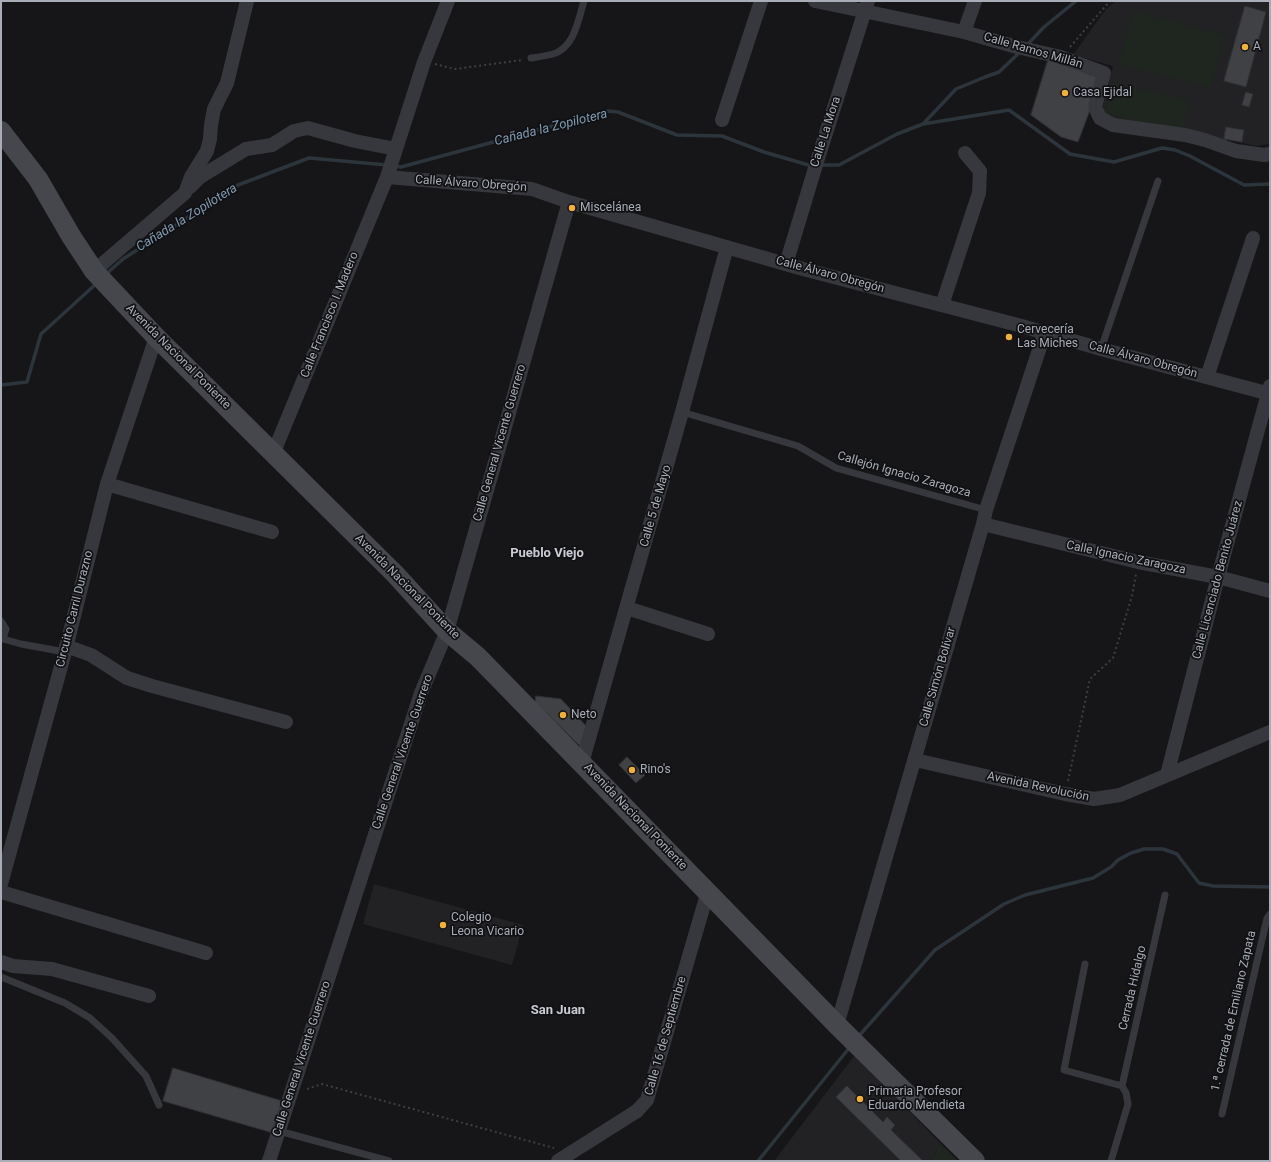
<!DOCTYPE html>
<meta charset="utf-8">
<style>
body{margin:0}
#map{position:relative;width:1271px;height:1162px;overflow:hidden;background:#161618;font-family:Roboto,sans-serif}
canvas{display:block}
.frame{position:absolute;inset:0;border:2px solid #a8adb8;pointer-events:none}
</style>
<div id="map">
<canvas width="1271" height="1162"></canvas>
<div class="frame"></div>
</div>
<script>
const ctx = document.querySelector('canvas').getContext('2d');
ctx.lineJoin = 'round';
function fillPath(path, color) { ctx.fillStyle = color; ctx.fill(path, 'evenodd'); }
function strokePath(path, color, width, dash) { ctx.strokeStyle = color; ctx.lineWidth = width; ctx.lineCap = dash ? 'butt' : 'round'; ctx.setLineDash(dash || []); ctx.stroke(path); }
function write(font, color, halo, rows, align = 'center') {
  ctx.font = font + ' Roboto,sans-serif'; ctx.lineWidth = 3.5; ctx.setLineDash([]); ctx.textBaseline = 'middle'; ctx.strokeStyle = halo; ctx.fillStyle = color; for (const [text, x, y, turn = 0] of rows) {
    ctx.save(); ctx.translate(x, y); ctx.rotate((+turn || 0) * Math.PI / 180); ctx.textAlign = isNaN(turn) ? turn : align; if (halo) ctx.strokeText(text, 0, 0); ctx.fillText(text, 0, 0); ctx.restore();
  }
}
fillPath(new Path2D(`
 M1116 1H1270V144L1256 146 1224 139 1109 119 1104 115 1103 105 1113 66 1073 55 1106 9Z
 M374 884 523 925 512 965 363 924Z
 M855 1055 940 1143 932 1161H774Z`), '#222225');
fillPath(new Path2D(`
 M1133 11 1225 35 1211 88 1119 64Z
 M1112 83 1189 100 1183 130 1105 114Z
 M940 1143 958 1161H932Z`), '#1e261f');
strokePath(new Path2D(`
 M1027 45 1044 27 1076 1
 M924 123 956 89 985 77 999 72 1021 51
 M820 165H839L897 134 923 124 1009 110 1070 154 1114 162 1162 148 1175 150 1190 156 1244 185 1270 184
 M393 166 401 167 608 111 618 112 677 135 722 136 764 152 812 166
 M106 274 123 259 238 185 309 158 387 165
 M1 385 27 382 41 334 97 283
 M858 1037 935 950 1004 904 1025 895 1093 878 1111 867 1118 860 1131 853 1144 849H1163L1177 854 1199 883 1213 886 1270 887
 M758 1161 850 1047`), '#2c353c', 3.5);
const building = new Path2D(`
 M1245 6 1266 12 1246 87 1224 81Z
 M1048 60 1097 76 1090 110 1078 142 1061 137 1031 115Z
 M1246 92 1253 94 1249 107 1242 105Z
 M1226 127 1244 130 1242 142 1224 139Z
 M536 696 561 699 589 729 582 748 535 702Z
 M627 757 645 775 636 783 619 765Z
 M173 1068 282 1101 273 1133 163 1101Z
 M847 1086 883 1122 887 1117 895 1125 891 1130 922 1160 921 1161H901L836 1097Z`);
fillPath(building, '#404145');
strokePath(building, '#303034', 1);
strokePath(new Path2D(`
 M1070 47 1110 1
 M435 64 455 69 522 60
 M1068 781 1090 679 1113 658 1132 596 1136 574
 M307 1089 322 1084 554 1148`), '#3d3f44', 2, [2, 3]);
strokePath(new Path2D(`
 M531 58C538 57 546 56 553 54 575 47 578 20 584 1
 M1101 349 1158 181
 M682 412 798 446 836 468 986 510
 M1 621 6 629 3 639 21 644 65 652
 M1085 964 1064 1070 1122 1086
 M1 977 65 1003 90 1018 112 1038 146 1076 159 1105
 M1222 1114 1267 918 1270 914
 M279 1131 389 1161
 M1111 1161 1128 1104 1126 1093 1122 1086 1165 895`), '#37383d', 7);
strokePath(new Path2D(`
 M815 1 964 32 1017 47 1061 57 1104 73 1095 107 1100 118 1113 125 1185 135 1205 140 1236 151 1264 155 1270 154
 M964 32 975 1
 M722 120 761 1
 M387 177 532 189 569 202 803 269 1018 325 1101 349 1270 394
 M190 187 200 177 246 149 272 145 294 131 308 128 355 141 396 149
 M786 264 819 155 868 1
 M94 271 185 193 191 177 207 151 210 139 211 125 214 109 227 83 247 1
 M942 305 979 193 980 171 965 153
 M1207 377 1253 238
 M273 454 387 177 424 62 448 1
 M107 484 272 532
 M983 524 1138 562 1218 577 1270 591
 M627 608 708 634
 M66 646 91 655 127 678 152 686 286 722
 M915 760 1065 794 1094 799 1120 795 1270 732
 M582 763 682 412 727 247
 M1167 775 1218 577 1270 386
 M1 884 65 652 107 484 156 337
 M1 892 206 953
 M1 962 13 966 52 969 149 996
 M837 1025 983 524 986 510 1045 332
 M269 1161 421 693 447 631 569 202
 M558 1161 637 1111 647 1100 708 891`), '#37383d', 14);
strokePath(new Path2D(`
 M1 131 38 179 71 236 94 271 108 286 156 337 395 574 447 631 478 657 837 1025 975 1161`), '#45474d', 20);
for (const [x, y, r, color] of [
 [1245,47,4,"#f2b134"],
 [1065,93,4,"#f2b134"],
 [572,208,4,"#f2b134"],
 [1009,337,4,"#f2b134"],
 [563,715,4,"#f2b134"],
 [632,770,4,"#f2b134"],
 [443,925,4,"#f2b134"],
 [860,1099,4,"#f2b134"]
]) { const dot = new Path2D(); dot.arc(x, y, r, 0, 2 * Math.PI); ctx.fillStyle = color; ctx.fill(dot); strokePath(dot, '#111113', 1.5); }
write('12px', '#a8adb8', '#111113', [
 ["A",1253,47],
 ["Casa Ejidal",1073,93],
 ["Miscelánea",580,208],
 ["Cervecería",1017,330],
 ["Las Miches",1017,344],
 ["Neto",571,715],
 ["Rino's",640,770],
 ["Colegio",451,918],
 ["Leona Vicario",451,932],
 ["Primaria Profesor",868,1092],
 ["Eduardo Mendieta",868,1106]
], 'left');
write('12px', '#a8adb8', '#111113', [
 ["Calle Ramos Millán",1033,51,16],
 ["Calle La Mora",826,132,-72],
 ["Calle Álvaro Obregón",471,184,4],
 ["Calle Álvaro Obregón",830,275,15],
 ["Calle Francisco I. Madero",330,315,-68],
 ["Avenida Nacional Poniente",178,357,45],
 ["Calle Álvaro Obregón",1143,360,15],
 ["Calle General Vicente Guerrero",500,443,-74],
 ["Callejón Ignacio Zaragoza",904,475,16],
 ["Calle 5 de Mayo",656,506,-74],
 ["Calle Ignacio Zaragoza",1126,558,12],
 ["Calle Licenciado Benito Juárez",1218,580,-75],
 ["Avenida Nacional Poniente",407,587,45],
 ["Circuito Carril Durazno",75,609,-76],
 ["Calle Simón Bolívar",938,677,-74],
 ["Calle General Vicente Guerrero",403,752,-71],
 ["Avenida Revolución",1038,787,12],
 ["Avenida Nacional Poniente",635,817,46],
 ["Cerrada Hidalgo",1133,988,-77],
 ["1.ª cerrada de Emiliano Zapata",1234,1011,-77],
 ["Calle 16 de Septiembre",666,1036,-74],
 ["Calle General Vicente Guerrero",302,1059,-72]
]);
write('italic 13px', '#7f9bb3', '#111113', [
 ["Cañada la Zopilotera",551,128,-14],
 ["Cañada la Zopilotera",187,218,-32]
]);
write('bold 13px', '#c9ccd4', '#111113', [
 ["Pueblo Viejo",547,554],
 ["San Juan",558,1011]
]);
</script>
